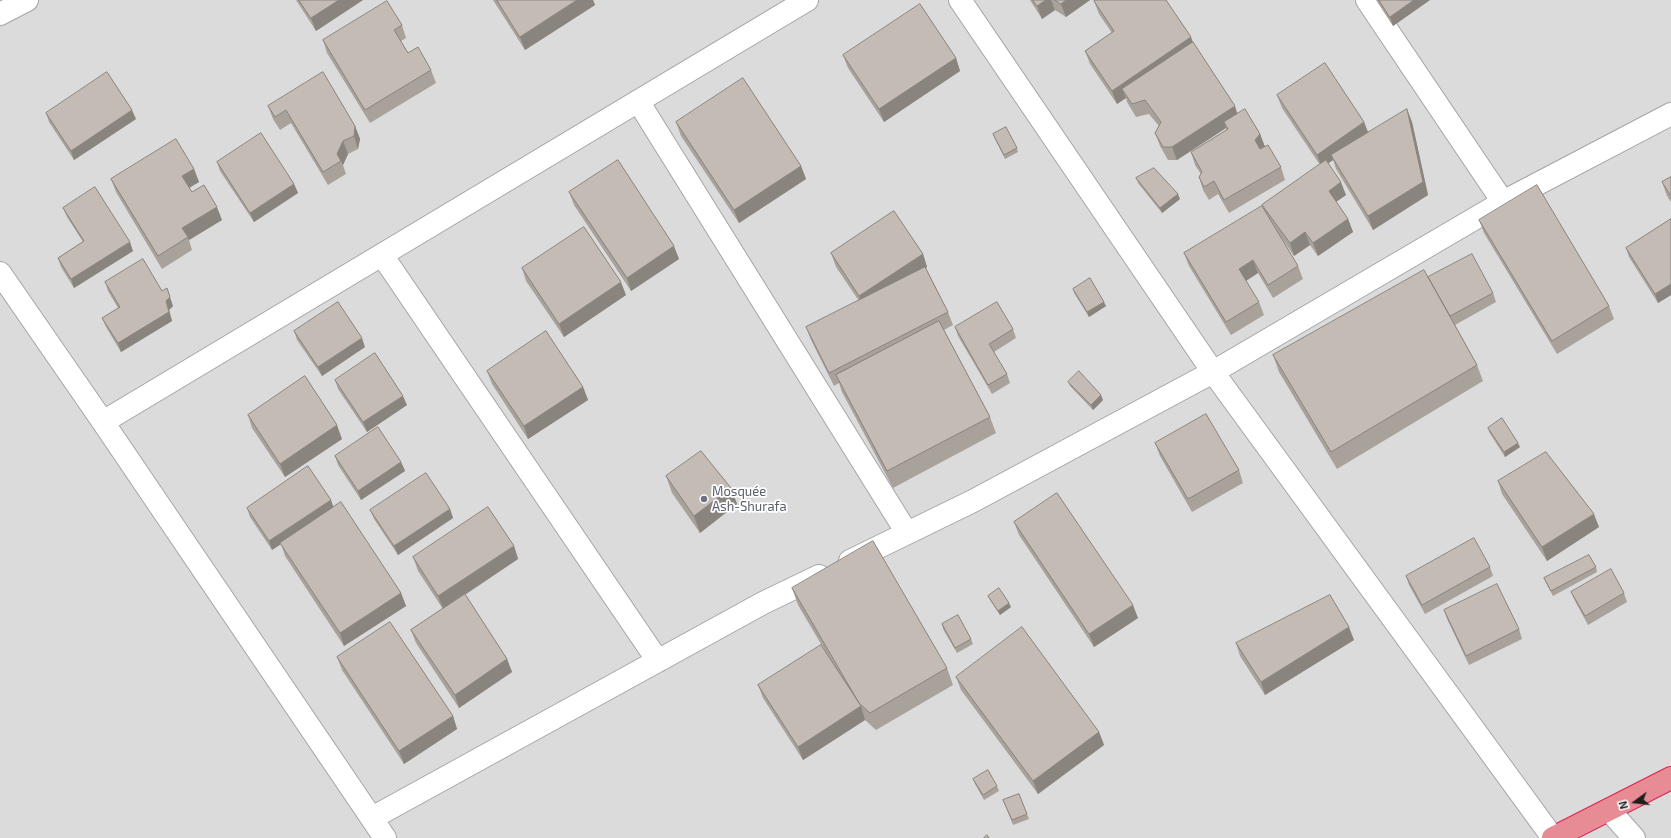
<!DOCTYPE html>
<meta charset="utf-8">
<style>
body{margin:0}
#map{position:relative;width:1671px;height:838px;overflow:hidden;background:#efede4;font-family:"Exo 2",sans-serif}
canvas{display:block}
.north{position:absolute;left:1615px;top:782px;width:40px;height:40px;-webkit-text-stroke:3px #fff;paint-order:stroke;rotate:255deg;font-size:11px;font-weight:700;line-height:16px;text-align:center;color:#1e1e1e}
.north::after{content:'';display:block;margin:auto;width:14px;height:18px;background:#1e1e1e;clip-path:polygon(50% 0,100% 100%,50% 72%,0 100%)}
</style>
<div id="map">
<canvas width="1671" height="838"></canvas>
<div class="north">N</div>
</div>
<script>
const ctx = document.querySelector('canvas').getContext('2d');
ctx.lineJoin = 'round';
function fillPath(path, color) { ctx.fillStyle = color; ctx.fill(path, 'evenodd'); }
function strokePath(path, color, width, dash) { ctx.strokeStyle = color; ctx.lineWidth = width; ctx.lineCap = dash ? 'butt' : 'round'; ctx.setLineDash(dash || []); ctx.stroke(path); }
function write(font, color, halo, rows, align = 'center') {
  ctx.font = font + ' "Exo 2",sans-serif'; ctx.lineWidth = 3.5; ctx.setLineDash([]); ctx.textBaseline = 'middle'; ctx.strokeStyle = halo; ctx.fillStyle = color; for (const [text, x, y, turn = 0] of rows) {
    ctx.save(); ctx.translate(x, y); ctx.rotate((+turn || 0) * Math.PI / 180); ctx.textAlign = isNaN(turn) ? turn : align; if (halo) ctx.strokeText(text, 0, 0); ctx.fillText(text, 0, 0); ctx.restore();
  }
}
fillPath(new Path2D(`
 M0 0H1671V838H0Z`), '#dcdbdb');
const minor = new Path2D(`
 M960 0 1213 372 1553 838
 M1367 0 1503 202
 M0 14 27 0
 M638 101 907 533
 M382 255 658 661
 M0 273 103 422 385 838
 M103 422 807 0
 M850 561 973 501 1213 372 1503 202 1671 114
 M1609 810 1634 838
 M372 818 763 603 819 576`);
const highway = new Path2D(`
 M1553 838 1671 778`);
strokePath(minor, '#a5a5a5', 24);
strokePath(highway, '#db2352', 24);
strokePath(minor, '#fff', 22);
strokePath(highway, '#e78c94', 22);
fillPath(new Path2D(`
 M296 0H363L316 31Z
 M493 0H593L595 5 525 50Z
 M1030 0H1090L1066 17 1055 10 1042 19Z
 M1095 0H1166L1237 114 1260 134 1265 147 1281 167 1285 180 1229 213 1218 194 1209 200 1203 190 1199 177 1201 174 1195 165 1191 152 1226 130V128L1177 160H1168L1160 146 1155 133 1159 126 1149 114 1136 117 1127 102 1126 98 1117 104 1090 64 1085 51 1112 33 1099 14 1094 1H1095Z
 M1376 0H1430L1393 26Z
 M402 25 406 38 401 41 408 53 431 70 436 83 370 123 327 53 323 40Z
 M843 55 956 58 960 71 884 122 848 68Z
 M1277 95 1364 122 1368 132 1412 122 1428 195 1373 230 1336 169 1333 160 1328 163 1346 195 1336 202 1348 219 1353 232 1318 256 1310 245 1294 256 1281 237 1298 266 1303 279 1273 298 1258 273 1246 281 1259 302 1264 315 1231 335 1189 266 1184 253 1264 208 1262 205 1320 165 1282 108Z
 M268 106 355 126 360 139 358 149 348 154 343 165 346 174 328 185 291 123 280 130 273 119Z
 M46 113 136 119 74 160 49 122Z
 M676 122 801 166 806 179 739 223 681 136Z
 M993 134 1017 148 1018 152 1005 159 995 139Z
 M217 162 294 184 298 193 254 222 220 171Z
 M194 169 199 182 189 188 192 192 222 220 189 240 192 250 162 269 116 192 111 179Z
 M1671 177V202L1667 196 1662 182Z
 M1136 178 1180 199 1162 213 1138 183Z
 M569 192 679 259 631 291 574 205Z
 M63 208 133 251 74 288 61 267 58 258 83 242 67 217Z
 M1671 219V295L1658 303 1629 257 1626 248Z
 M1479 220 1609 306 1614 319 1557 354 1484 233Z
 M831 253 923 254 927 267 926 268 948 312 953 325 944 330 990 417 996 433 893 488 842 392 839 383 834 386 811 340 806 327 859 301 836 267Z
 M522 268 626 295 564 337 526 281Z
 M1428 277 1493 293 1496 302 1455 325 1477 365 1483 381 1337 469 1279 372 1273 355Z
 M105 282 162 291 173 306 169 310 172 321 121 352 106 327 102 318 118 308 108 291Z
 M1073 289 1106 306 1089 317 1074 293Z
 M955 327 1013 329 1016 338 994 352 1007 374 1010 383 992 394 958 336Z
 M294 331 365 347 322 376 297 340Z
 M487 371 583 387 588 400 528 439 492 384Z
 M335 380 407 405 367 432 338 389Z
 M1068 382 1103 400 1093 410 1070 386Z
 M248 415 342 439 285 477 252 428Z
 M1488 428 1520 447 1505 457 1489 432Z
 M1155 443 1239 470 1243 483 1192 512 1160 456Z
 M335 456 401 462 405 471 361 500 338 465Z
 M666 476 731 488 737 504 700 533 672 493Z
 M1498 481 1599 527 1547 561 1502 494Z
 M331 500 333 507 401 593 406 606 344 646 285 556 281 544 272 550 250 517 247 508Z
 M450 509 453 518 398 555 374 519 370 510Z
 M1014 522 1138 618 1094 647 1019 535Z
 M514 546 518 559 465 595 507 659 512 672 459 708 416 643 411 630 443 609 418 571 413 557Z
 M1490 567 1493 576 1425 614 1409 585 1406 576Z
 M1596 567 1597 572 1553 596 1546 583 1544 578Z
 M792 588 947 668 953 685 876 730 865 720 803 760 763 698 758 685 831 661 798 605Z
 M1571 592 1624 593 1627 602 1588 625 1575 601Z
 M988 596 1011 607 1000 615 990 600Z
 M1444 610 1519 629 1522 639 1469 665 1447 619Z
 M942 624 971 639 973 644 957 653 943 629Z
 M1354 640 1265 695 1240 656 1236 643Z
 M337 657 453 716 457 729 404 764 342 670Z
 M956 677 1099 732 1104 745 1038 794 961 690Z
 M973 779 997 786 999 791 984 800 975 784Z
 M1019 794 1029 819 1013 825 1003 800Z`), '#a9a29b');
fillPath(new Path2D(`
 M339 0H363L316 31 311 18Z
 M577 0H593L595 5 525 50 520 37Z
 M1046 0H1051L1055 10 1042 19 1037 6Z
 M1066 0H1090L1066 17 1061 4Z
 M1414 0H1430L1393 26 1390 17Z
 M1191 37 1196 50 1122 89 1126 98 1117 104 1112 91Z
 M956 58 960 71 884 122 879 109Z
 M1235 106 1239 119 1224 122 1226 128 1177 160 1172 147Z
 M1407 109 1412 122 1428 195 1373 230 1368 216Z
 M132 110 136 119 74 160 71 151Z
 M1364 122 1369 135 1331 155 1333 160 1322 168 1317 155Z
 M355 126 360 139 358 149 354 136Z
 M1260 134 1265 147 1260 153 1255 140Z
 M343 141 348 154 343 165 341 161 337 154Z
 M801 166 806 179 739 223 734 210Z
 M194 169 199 182 187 189 182 176Z
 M1341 182 1346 195 1333 204 1329 191Z
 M294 184 298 193 254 222 250 213Z
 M1178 194 1180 199 1162 213 1160 208Z
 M217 207 222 220 189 240 182 228Z
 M1348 219 1353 232 1318 256 1313 243Z
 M1305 232 1310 245 1294 256 1290 243Z
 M130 242 133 251 74 288 71 279Z
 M674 246 679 259 631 291 627 278Z
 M923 254 927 267 864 309 859 296Z
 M1253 260 1258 273 1244 282 1239 269Z
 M621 282 626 295 564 337 559 324Z
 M1671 284V295L1658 303 1655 294Z
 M167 288 173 306 169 310 172 321 121 352 118 343 166 301Z
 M1104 302 1106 306 1089 317 1087 312Z
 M362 338 365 347 322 376 318 367Z
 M583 387 588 400 528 439 524 426Z
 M1101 395 1103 400 1093 410 1091 405Z
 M403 396 407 405 367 432 363 422Z
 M337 425 342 439 285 477 280 464Z
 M1518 443 1520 447 1505 457 1504 452Z
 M401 462 405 471 361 500 358 491Z
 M731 488 737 504 700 533 694 516Z
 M331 500 334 509 280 543 281 544 272 550 269 541Z
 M450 509 453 518 398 555 394 546Z
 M1594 514 1599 527 1547 561 1542 547Z
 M514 546 518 559 443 609 438 596Z
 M401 593 406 606 344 646 340 633Z
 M1009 603 1011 607 1000 615 998 611Z
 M1133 605 1138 618 1094 647 1089 634Z
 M1349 627 1354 640 1265 695 1261 682Z
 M507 659 512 672 459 708 455 695Z
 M861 706 865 720 803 760 798 747Z
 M453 716 457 729 404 764 399 751Z
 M1099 732 1104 745 1038 794 1033 781Z`), '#89847e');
const building = new Path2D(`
 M299 0H339L311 18Z
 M497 0H577L520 37Z
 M1033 0H1046L1037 6Z
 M1055 0H1066L1061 4Z
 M1096 0H1166L1191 37 1112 91 1085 51 1114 31 1094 1Z
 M1379 0H1414L1390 17Z
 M387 1 402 25 394 30 408 53 418 47 431 70 365 110 323 40Z
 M920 4 956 58 879 109 843 55Z
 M1193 42 1235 106 1172 147H1163L1155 133 1161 122 1145 100 1132 104 1122 89Z
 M1325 63 1364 122 1317 155 1277 95Z
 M107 72 132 110 71 151 46 113Z
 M323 72 355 126 354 136 343 141 337 154 341 161 323 172 286 110 275 117 268 106Z
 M743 78 801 166 734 210 676 122Z
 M1245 109 1260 134 1255 140 1260 149 1268 145 1281 167 1224 200 1214 181 1204 187 1199 177 1202 172 1191 152 1228 129 1224 122Z
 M1407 109 1423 182 1368 216 1331 155Z
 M1006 127 1017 148 1004 155 993 134Z
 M261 133 294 184 250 213 217 162Z
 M176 139 194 169 182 176 192 192 204 185 217 207 182 228 188 237 158 256 111 179Z
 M618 160 674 246 627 278 569 192Z
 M1326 160 1341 182 1329 191 1348 219 1313 243 1305 232 1290 243 1262 205Z
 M1154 168 1178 194 1160 208 1136 178Z
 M1671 177V196L1662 182Z
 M1537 185 1609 306 1552 341 1479 220Z
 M95 187 130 242 71 279 58 258 84 241 63 208Z
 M1262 206 1298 266 1268 285 1253 260 1239 269 1259 302 1226 322 1184 253Z
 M894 211 923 254 859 296 831 253Z
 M1671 219V284L1655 294 1626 248Z
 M584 227 621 282 559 324 522 268Z
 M1472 254 1493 293 1450 316 1428 277Z
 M143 259 162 291 167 288 170 297 166 301 169 312 118 343 102 318 120 307 105 282Z
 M925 267 948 312 829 373 806 327Z
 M1424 270 1477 365 1331 452 1273 355Z
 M1090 278 1104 302 1087 312 1073 289Z
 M338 302 362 338 318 367 294 331Z
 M997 302 1013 329 989 344 1007 374 988 385 955 327Z
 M939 321 990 417 887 471 836 375Z
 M546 331 583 387 524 426 487 371Z
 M375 353 403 396 363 422 335 380Z
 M1079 371 1101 395 1091 405 1068 382Z
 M305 376 337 425 280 464 248 415Z
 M1206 414 1239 470 1188 499 1155 443Z
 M1502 418 1518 443 1504 452 1488 428Z
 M378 427 401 462 358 491 335 456Z
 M701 451 731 488 694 516 666 476Z
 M1546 452 1594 514 1542 547 1498 481Z
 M308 466 331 500 269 541 247 508Z
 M426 473 450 509 394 546 370 510Z
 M1057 493 1133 605 1089 634 1014 522Z
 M341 502 401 593 340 633 280 543Z
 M488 507 514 546 438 596 413 557Z
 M1474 538 1490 567 1422 605 1406 576Z
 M873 541 947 668 870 713 859 703 792 588Z
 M1589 555 1596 567 1551 591 1544 578Z
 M1611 569 1624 593 1585 616 1571 592Z
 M1497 584 1519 629 1466 656 1444 610Z
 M999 588 1009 603 998 611 988 596Z
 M465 594 507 659 455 695 411 630Z
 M1330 595 1349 627 1261 682 1236 643Z
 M958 615 971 639 955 648 942 624Z
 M390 622 453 716 399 751 337 657Z
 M1022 627 1099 732 1033 781 956 677Z
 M821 645 861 706 798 747 758 685Z
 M988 770 997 786 983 795 973 779Z
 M1019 794 1027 814 1012 820 1003 800Z
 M987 835 989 838H984Z`);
fillPath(building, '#c4bcb4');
strokePath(building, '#89847e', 1);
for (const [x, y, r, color] of [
 [704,499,4,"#6b7280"]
]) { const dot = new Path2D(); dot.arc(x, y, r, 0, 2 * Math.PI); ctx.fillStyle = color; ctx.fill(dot); strokePath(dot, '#fff', 1.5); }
write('13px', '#5b616d', '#fff', [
 ["Mosquée",712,492],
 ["Ash-Shurafa",712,507]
], 'left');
</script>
